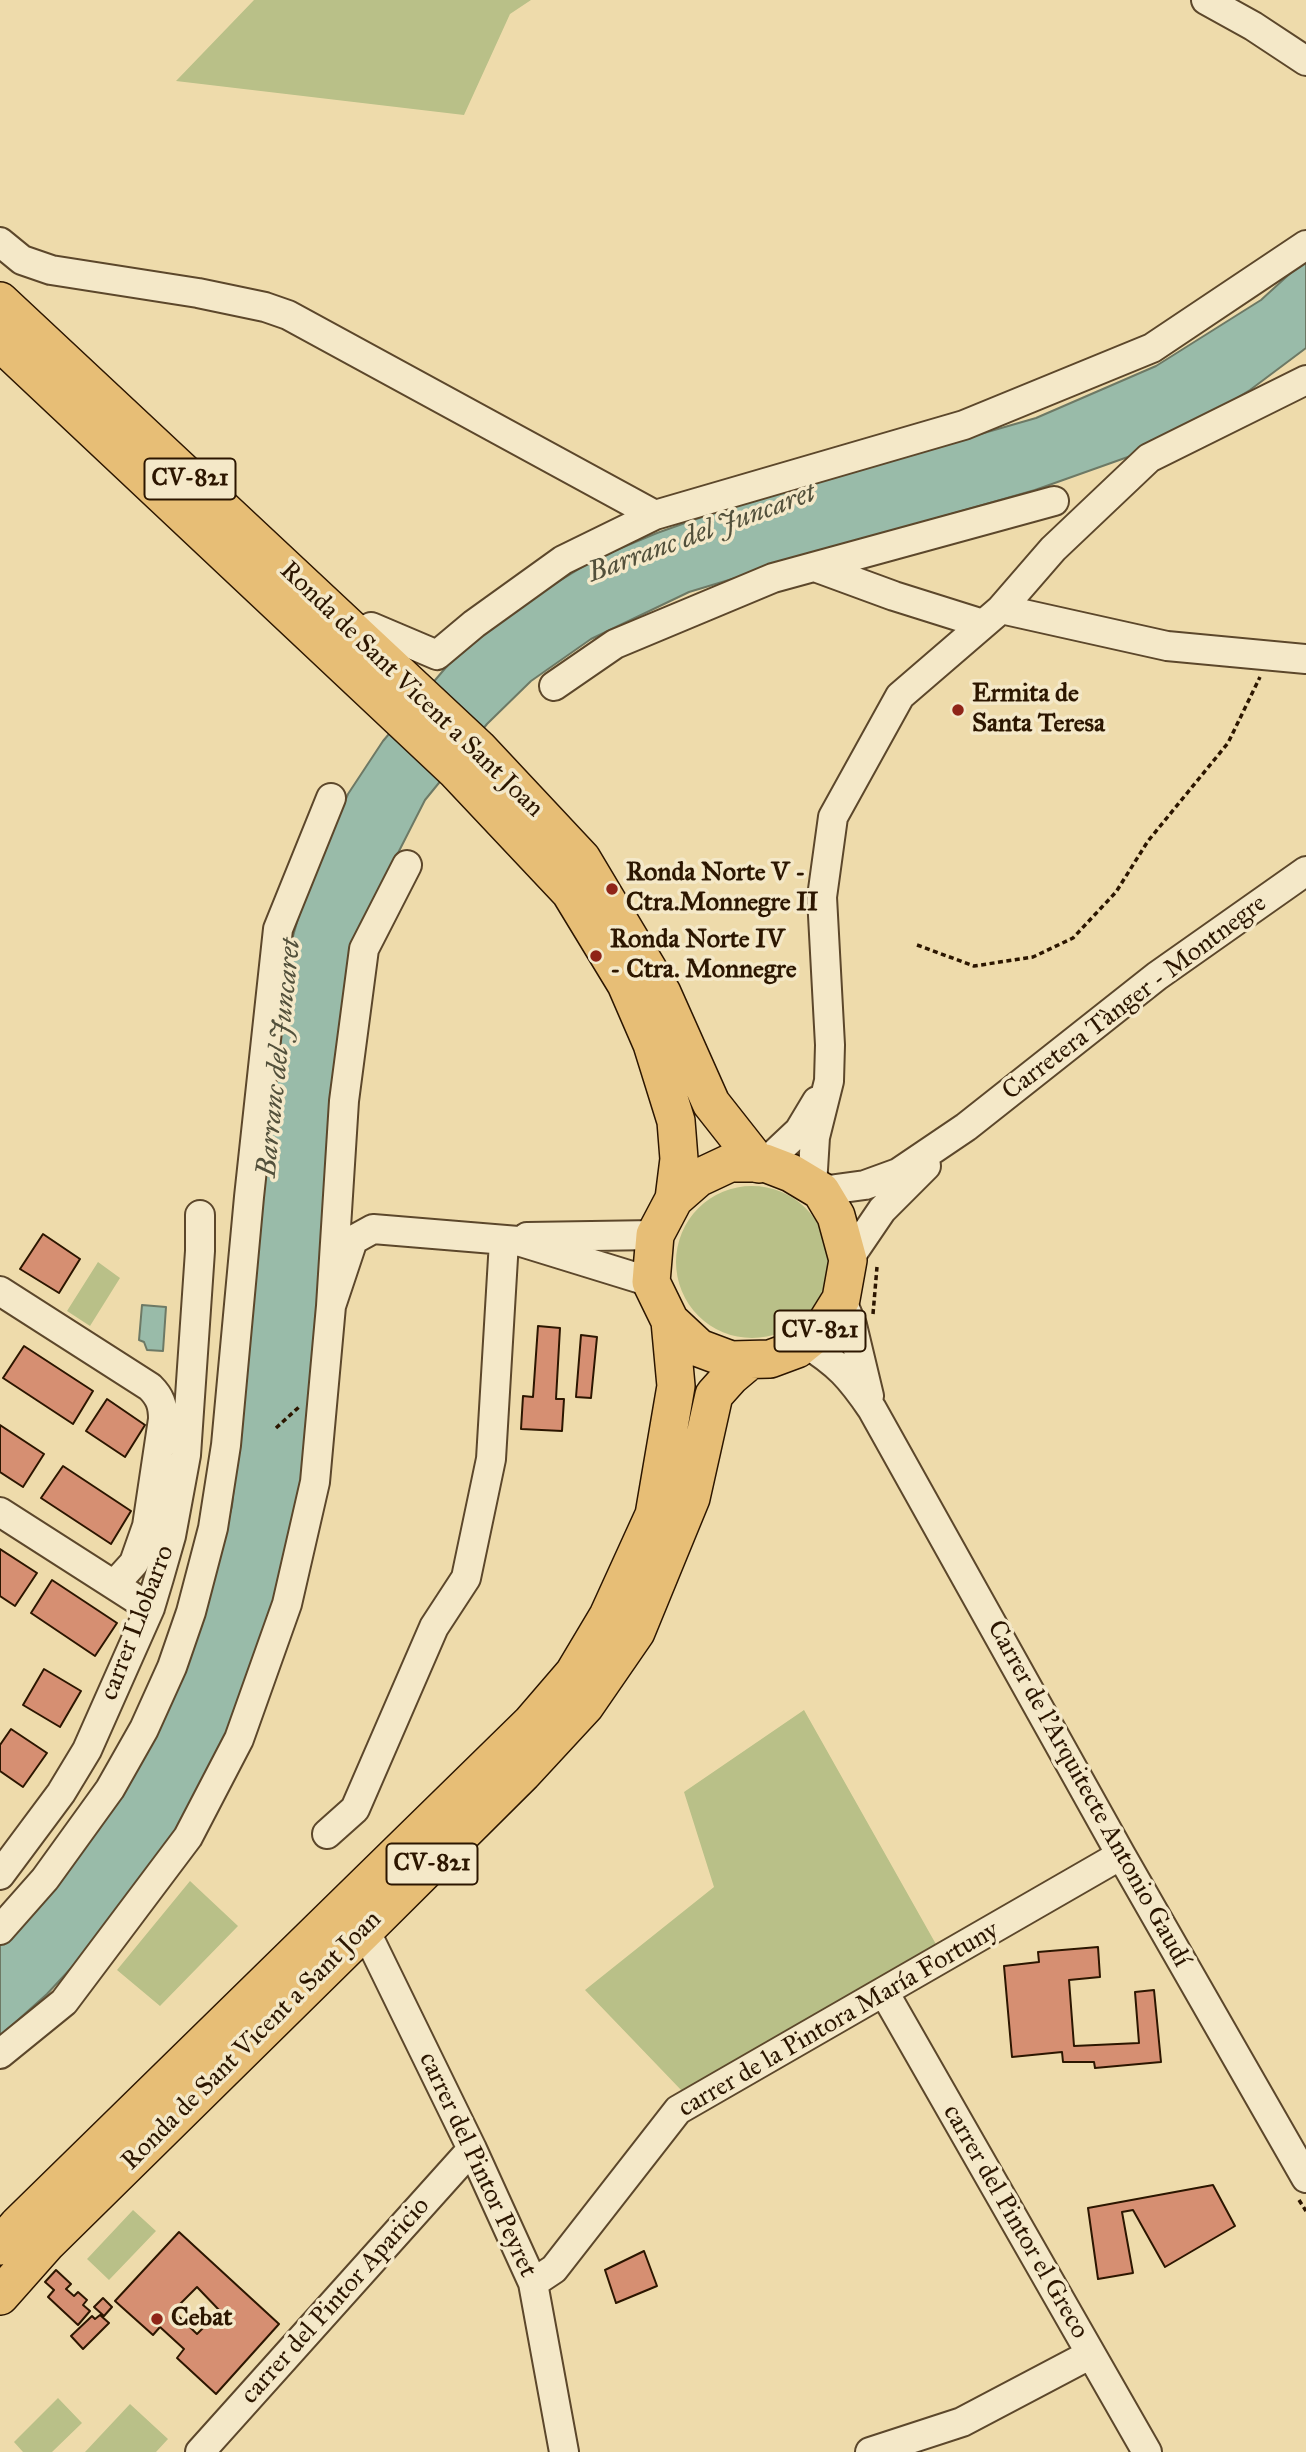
<!DOCTYPE html>
<meta charset="utf-8">
<style>
body{margin:0}
canvas{display:block;background:#eedbab}
</style>
<canvas width="1306" height="2452"></canvas>
<script>
const ctx = document.querySelector('canvas').getContext('2d');
ctx.lineJoin = 'round';
function fillPath(path, color) { ctx.fillStyle = color; ctx.fill(path, 'evenodd'); }
function strokePath(path, color, width, dash) { ctx.strokeStyle = color; ctx.lineWidth = width; ctx.lineCap = dash ? 'butt' : 'round'; ctx.setLineDash(dash || []); ctx.stroke(path); }
function write(font, color, halo, rows, align = 'center') {
  ctx.font = font + ' "IM FELL Great Primer",serif'; ctx.lineWidth = 7; ctx.setLineDash([]); ctx.textBaseline = 'middle'; ctx.strokeStyle = halo; ctx.fillStyle = color; for (const [text, x, y, turn = 0] of rows) {
    ctx.save(); ctx.translate(x, y); ctx.rotate((+turn || 0) * Math.PI / 180); ctx.textAlign = isNaN(turn) ? turn : align; if (halo) ctx.strokeText(text, 0, 0); ctx.fillText(text, 0, 0); ctx.restore();
  }
}
fillPath(new Path2D(`
 M254 0H531L510 14 464 115 176 81Z
 M676 1262a76 76 0 1 1 152 0a76 76 0 1 1-152 0Z
 M98 1262 120 1278 90 1326 67 1311Z
 M804 1710 937 1946 682 2091 585 1990 714 1887 684 1792Z
 M190 1881 238 1926 160 2006 117 1970Z
 M133 2210 156 2231 109 2280 87 2259Z
 M58 2398 82 2423 52 2452H23L14 2442Z
 M130 2404 168 2439 156 2452H85Z`), '#b9c088');
const water = new Path2D(`
 M1306 259V348L1250 390 1156 447 1035 490 878 535 689 592 591 639 531 681 487 724 425 800 397 855 358 954 307 1477 287 1576 234 1729 158 1865 100 1937 47 1994 0 2036V1945L36 1906 210 1591 232 1506 281 979 304 897 348 794 383 741 448 665 515 608 597 558 657 533 744 502 1036 418 1156 366 1261 300Z
 M142 1305 166 1307 163 1351 147 1350 144 1342 139 1340Z`);
fillPath(water, '#99bba9');
strokePath(water, '#6d7965', 2);
const building = new Path2D(`
 M43 1234 80 1259 59 1293 20 1269Z
 M538 1326 560 1328 556 1399H564L562 1431 521 1429 523 1396 533 1397Z
 M581 1335 597 1337 591 1398 576 1397Z
 M24 1346 93 1391 73 1424 3 1378Z
 M107 1399 145 1425 125 1457 86 1431Z
 M0 1425 44 1454 23 1487 0 1472Z
 M63 1466 131 1511 111 1544 41 1498Z
 M0 1549 37 1573 15 1606 0 1596Z
 M52 1580 117 1623 95 1656 31 1613Z
 M44 1669 81 1691 60 1727 23 1705Z
 M11 1729 47 1753 23 1787 0 1771V1745Z
 M1098 1947 1100 1977 1069 1980 1074 2046 1139 2043 1135 1992 1154 1990 1161 2062 1095 2068 1094 2062H1063L1062 2052 1012 2057 1004 1966 1039 1962 1038 1952Z
 M1213 2185 1235 2226 1165 2267 1133 2210 1122 2212 1133 2273 1098 2279 1088 2208Z
 M179 2232 279 2324 216 2394 177 2358 184 2349 160 2327 153 2335 115 2301ZM197 2287 220 2311 197 2334 173 2311Z
 M644 2251 657 2286 616 2303 605 2270Z
 M56 2270 71 2284 66 2289 74 2296 78 2292 87 2300 83 2305 90 2311 78 2325 48 2297 54 2290 45 2282Z
 M103 2298 112 2307 104 2316 94 2307Z
 M100 2315 109 2323 83 2349 71 2336 92 2316 95 2319Z`);
fillPath(building, '#d68f72');
strokePath(building, '#2c1600', 2);
const minor = new Path2D(`
 M1206 0 1253 26 1306 61
 M0 242 22 260 51 270 198 293 265 307 288 315 655 515
 M815 567 894 596 983 624
 M1001 609 1167 646 1306 659
 M371 627 437 655 474 624 563 560 655 515 964 425 1152 348 1306 245
 M554 686 615 644 773 578 1054 501
 M407 865 364 949 344 1101 331 1306 353 1240 373 1229 518 1241 651 1282
 M765 1163 799 1131 817 1101
 M812 1186 815 1137 829 1081 830 1045 822 897 833 817 900 696 1001 609 1053 549 1149 458 1306 380
 M821 1191 865 1185 898 1173 966 1127 1157 976 1306 871
 M527 1237 655 1235
 M848 1260 882 1210 926 1166
 M0 1291 150 1387C160 1397 163 1405 163 1419L147 1526 134 1563 114 1585
 M841 1299 852 1325 869 1396
 M805 1343C838 1363 851 1378 872 1409L1121 1855 1306 2178
 M0 1512 150 1608
 M327 1834 355 1809 434 1627 466 1578 491 1459 504 1241
 M0 1875 61 1793 87 1750 150 1608 159 1578 171 1536 186 1455 200 1251V1215
 M0 1930 45 1879 110 1789 144 1729 172 1667 191 1612 213 1528 226 1445 249 1197 278 929 331 798
 M365 1930 472 2149 533 2283 564 2452
 M884 1992 1147 2452
 M0 2054 64 2002 188 1837 239 1739 287 1604 315 1482 331 1306
 M533 2283 554 2269 678 2110 1121 1855
 M200 2452 472 2149
 M870 2452 962 2422 1091 2354`);
const major = new Path2D(`
 M0 301 478 748 582 859 662 993 711 1103 759 1164
 M0 342 456 771 570 892 626 984 652 1044 676 1121 679 1159 674 1199 655 1235 651 1282 670 1321 676 1386 654 1515 608 1616 574 1673 531 1723 18 2225 0 2246
 M670 1321 699 1348 731 1360 770 1359 797 1349 823 1328 841 1299 848 1260 836 1216 821 1191 791 1173 765 1163H730L698 1178 674 1199
 M0 2296 47 2243 365 1930 523 1773 585 1706 636 1632 691 1498 714 1395 731 1376 750 1360`);
strokePath(minor, '#5c472b', 32);
strokePath(major, '#2c1600', 40);
strokePath(new Path2D(`
 M917 945 974 966 1033 957 1073 938 1116 892 1148 841 1228 743 1260 677
 M873 1314 877 1267
 M276 1428 299 1407
 M1299 2200 1306 2211`), '#2c1600', 3.5, [5, 3.5]);
strokePath(minor, '#f4e8c8', 28);
strokePath(major, '#e7be76', 37);
for (const [x, y, r, color] of [
 [958,710,7,"#8f2418"],
 [612,889,7,"#8f2418"],
 [596,956,7,"#8f2418"],
 [157,2319,7,"#8f2418"]
]) { const dot = new Path2D(); dot.arc(x, y, r, 0, 2 * Math.PI); ctx.fillStyle = color; ctx.fill(dot); strokePath(dot, '#f4e8c8', 2.5); }
for (const [x, y, w] of [
 [190,479,91],
 [820,1331,91],
 [432,1864,91]
]) { const box = new Path2D(); box.roundRect(x - w / 2, y - 20.5, w, 41, 5); ctx.fillStyle = '#f4e8c8'; ctx.fill(box); strokePath(box, '#2c1600', 2); }
write('bold 24px', '#2c1600', null, [
 ["CV-821",190,479],
 ["CV-821",820,1331],
 ["CV-821",432,1864]
]);
write('26px', '#2c1600', '#f4e8c8', [
 ["Ronda de Sant Vicent a Sant Joan",411,690,44],
 ["Carretera Tànger - Montnegre",1135,998,-37],
 ["carrer Llobarro",138,1623,-69],
 ["Carrer de l'Arquitecte Antonio Gaudí",1088,1794,61],
 ["carrer de la Pintora María Fortuny",839,2020,-30],
 ["Ronda de Sant Vicent a Sant Joan",252,2041,-45],
 ["carrer del Pintor Peyret",477,2165,65],
 ["carrer del Pintor el Greco",1015,2222,60],
 ["carrer del Pintor Aparicio",336,2301,-48]
]);
write('bold 26px', '#2c1600', '#f4e8c8', [
 ["Ermita de",972,695],
 ["Santa Teresa",972,725],
 ["Ronda Norte V -",626,874],
 ["Ctra.Monnegre II",626,904],
 ["Ronda Norte IV",610,941],
 ["- Ctra. Monnegre",610,971],
 ["Cebat",171,2319]
], 'left');
write('italic 28px', '#52503b', '#f4e8c8', [
 ["Barranc del Juncaret",702,534,-20],
 ["Barranc del Juncaret",280,1058,-84]
]);
</script>
